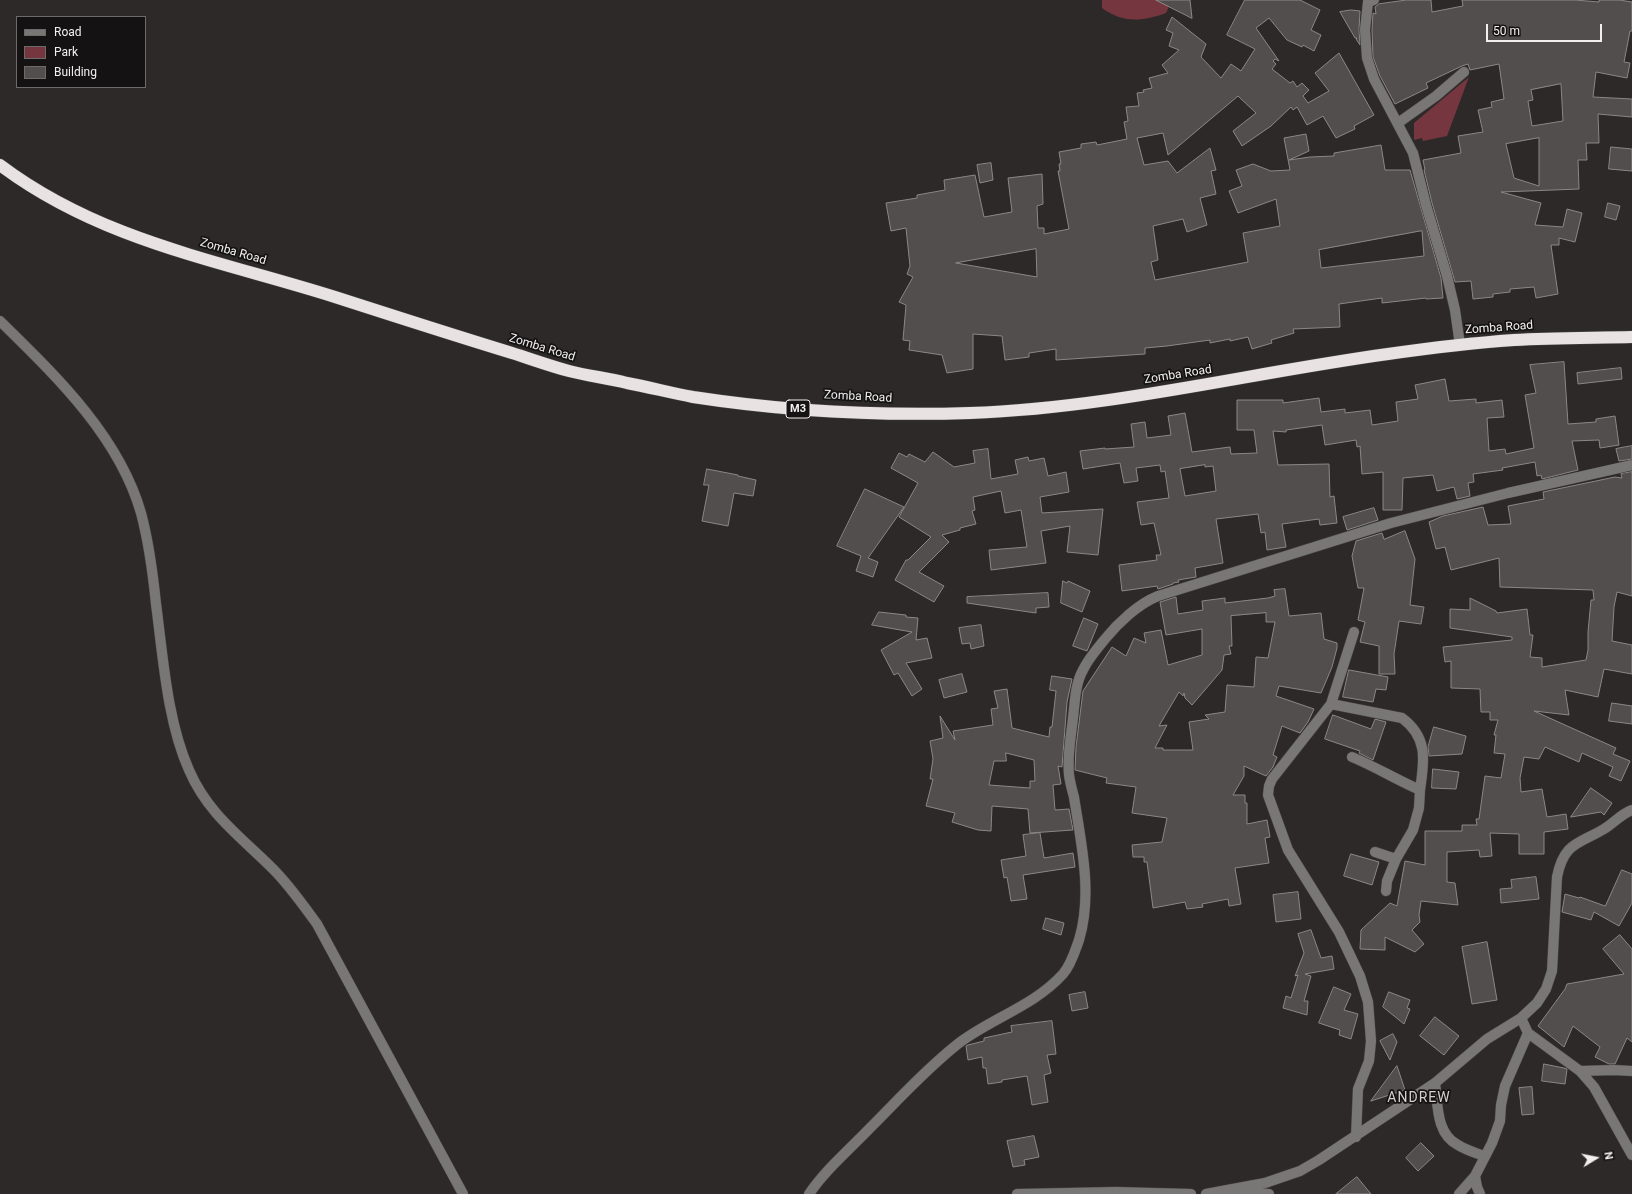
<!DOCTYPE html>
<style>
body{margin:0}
#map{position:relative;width:1632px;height:1194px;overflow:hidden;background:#2d2929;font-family:Roboto,sans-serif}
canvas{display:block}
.legend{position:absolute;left:16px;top:16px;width:130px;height:72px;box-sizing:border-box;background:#141212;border:1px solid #6d6a6a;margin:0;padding:5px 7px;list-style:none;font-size:12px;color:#f2efef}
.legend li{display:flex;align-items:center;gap:8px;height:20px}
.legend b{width:20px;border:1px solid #6d6a6a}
.north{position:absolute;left:1576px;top:1138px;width:40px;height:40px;-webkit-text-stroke:3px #141212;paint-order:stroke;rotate:80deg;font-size:11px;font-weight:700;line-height:16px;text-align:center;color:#f2efef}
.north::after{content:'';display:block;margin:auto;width:14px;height:18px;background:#f2efef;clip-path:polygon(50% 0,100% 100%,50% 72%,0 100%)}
.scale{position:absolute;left:1486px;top:24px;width:116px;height:18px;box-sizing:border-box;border:2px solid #f2efef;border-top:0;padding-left:5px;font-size:12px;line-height:14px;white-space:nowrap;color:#f2efef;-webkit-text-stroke:3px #141212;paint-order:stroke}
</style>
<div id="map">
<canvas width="1632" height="1194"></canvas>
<ul class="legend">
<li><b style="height:5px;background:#797676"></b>Road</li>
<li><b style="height:11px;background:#76363f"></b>Park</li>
<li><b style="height:11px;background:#534e4e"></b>Building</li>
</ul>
<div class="north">N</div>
<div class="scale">50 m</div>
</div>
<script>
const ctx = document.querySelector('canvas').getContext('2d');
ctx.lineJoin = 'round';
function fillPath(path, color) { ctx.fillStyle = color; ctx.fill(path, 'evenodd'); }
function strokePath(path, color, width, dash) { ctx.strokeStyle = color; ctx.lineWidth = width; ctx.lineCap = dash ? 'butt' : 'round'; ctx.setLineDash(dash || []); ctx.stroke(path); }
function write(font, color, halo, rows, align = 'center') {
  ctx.font = font + ' Roboto,sans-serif'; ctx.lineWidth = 3.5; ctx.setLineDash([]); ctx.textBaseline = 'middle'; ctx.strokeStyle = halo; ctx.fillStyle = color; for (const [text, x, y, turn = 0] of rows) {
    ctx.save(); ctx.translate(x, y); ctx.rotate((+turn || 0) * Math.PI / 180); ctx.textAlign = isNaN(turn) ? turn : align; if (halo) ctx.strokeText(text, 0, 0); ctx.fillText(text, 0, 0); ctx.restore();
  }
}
fillPath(new Path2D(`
 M1102 0H1172L1166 13C1143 21 1124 24 1102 8Z
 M1469 77 1447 136 1423 141 1422 138 1414 140V123Z`), '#76363f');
const building = new Path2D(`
 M1156 0H1190L1192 18Z
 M1245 0H1300L1320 10 1311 30 1321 35 1314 51 1303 45 1302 47 1287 40 1269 18 1256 28 1279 61 1275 59 1273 61 1276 64 1272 69 1290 83 1293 81 1297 87 1302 83 1309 90 1303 96 1308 103 1329 91 1315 73 1339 53 1374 115 1354 126 1355 129 1336 138 1323 116 1307 125 1297 107 1293 110 1291 107 1271 126 1242 146 1233 131 1256 113 1238 96 1168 155 1163 133 1137 138 1144 165 1168 161 1177 173 1210 148 1216 170 1211 171 1216 194 1200 198 1207 225 1187 232 1183 219 1153 226 1158 260 1151 262 1155 280 1248 262 1243 233 1280 226 1276 199 1238 213 1229 191 1242 186 1236 170 1253 164 1271 171 1290 170 1284 138 1306 134 1309 151 1289 160 1310 157 1334 156V153L1381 145 1385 170H1410L1441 278 1443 298 1426 299V298L1382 303V298L1339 304 1340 327 1293 329 1294 333 1271 340 1272 343 1252 349 1248 337 1230 341V339L1210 343V340L1167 346 1145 348V354L1056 360V349L1029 353V357L1005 360 1002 336 973 334V369L947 373 942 355 909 350 910 341 903 340 906 305 899 302 913 277 907 274 910 266 906 228 891 231 886 203 917 198V195L945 190 944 180 975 175 984 217 1012 212 1008 178 1042 174 1043 204 1037 206 1038 228H1044V234L1069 229 1058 171H1060L1059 164H1061L1059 152 1081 148V144L1096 142 1097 145 1127 139 1124 122 1128 121 1126 107 1139 106 1137 93 1144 92 1143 90 1152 88 1149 78 1168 73 1162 65 1179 50 1169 46 1173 33 1166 30 1172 17 1206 44 1201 57 1221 78 1231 64 1241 71 1255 49 1227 35ZM1422 231 1424 256 1321 268 1319 250ZM1036 249 1037 277 956 263Z
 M1407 0H1431L1432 12 1463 6 1462 0H1575L1599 2V0H1619L1632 2V31H1630L1624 62 1630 63 1627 78 1596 72 1593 97 1632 99V117L1598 114 1599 143H1586L1587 160H1578L1579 189 1501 192 1541 203 1535 225 1563 227 1567 209 1582 213 1575 242 1559 238V245H1551L1558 294 1536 298 1534 287 1510 289V292L1493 294V297L1473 299 1471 281 1455 282 1432 203 1424 170H1425L1423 160 1461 153 1458 136 1483 132 1478 110 1492 107 1491 102 1504 99 1499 64 1470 70 1468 64 1462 66 1426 83 1428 88 1395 104 1380 76 1373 57 1372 30 1373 13 1376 14 1375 7 1379 4ZM1561 84 1563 121 1532 126 1528 101 1533 100 1531 90ZM1539 138V186L1514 178 1506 144Z
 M1351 10 1360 11 1359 29 1360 45 1356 39 1357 38H1355L1340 12Z
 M1611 147 1632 149V171L1609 169Z
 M991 163 993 180 980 183 977 165Z
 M1608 203 1620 206 1616 220 1605 217Z
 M1564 362 1568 424 1596 422V419L1615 416 1619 445 1600 448 1599 440 1572 441 1578 470 1542 479 1541 475 1537 476 1535 462 1502 468 1503 470 1473 474 1474 482 1468 483 1470 496 1457 499 1454 487 1437 491 1433 475 1403 478 1402 510H1383V472L1362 474 1360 446 1357 447 1356 440 1325 445 1322 425 1286 430V432L1273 431 1278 465 1329 464 1330 497 1334 496 1337 523 1320 525 1319 519 1282 524 1286 547 1267 550 1265 532 1261 533 1258 514 1216 519 1223 563 1195 568 1196 577 1178 580 1179 582 1173 583V584L1158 589 1157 586 1122 591 1119 565 1157 560 1156 555H1161L1154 523 1141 525 1137 502 1169 498 1165 471 1161 472 1160 465 1136 468 1138 481 1124 483 1120 463 1083 469 1080 451 1105 448V449L1134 447 1131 424 1145 422 1147 438 1171 435 1168 416 1185 413 1192 452 1230 447 1231 454 1257 453 1254 430H1237V400H1283V403L1319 398 1321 412 1345 409V413L1370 410 1372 425 1398 421 1396 402 1418 399 1415 385 1445 379 1449 401 1476 399V403L1502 400 1504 417 1487 418 1489 451 1505 449 1506 454 1534 448 1525 395 1536 393 1530 365ZM1205 465V467L1213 466 1216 491 1185 496 1180 469Z
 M1621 368 1622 379 1578 384 1577 373Z
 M1632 446V459L1619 461 1616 449Z
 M988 449 991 479 1018 474 1015 460 1028 457 1029 461 1044 458 1048 476 1066 472 1069 492 1040 497 1042 513 1103 509 1098 555 1067 552 1070 526 1041 531 1046 563 991 570 989 550 1027 547 1021 510 1005 513 1001 491 973 497 975 510 972 511 976 524 960 528V530L942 535 949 542 919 572 944 586 934 602 895 580 906 560H908L931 537 899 517 918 483 891 468 899 453 907 457 909 454 925 462 933 452 954 467 975 463 973 451Z
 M707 469 738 475V476L756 480 753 496 734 493 728 526 702 521 709 485H704Z
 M1632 472V596L1617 592 1614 607 1612 641 1632 645V674L1604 669 1598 697 1565 690 1569 715 1534 711 1616 748 1613 754 1630 761 1621 781 1609 776 1613 767 1582 753 1579 762 1545 747 1539 759 1524 757 1520 778 1521 792 1542 789 1547 817 1566 814 1568 829 1544 832V854H1519V834L1490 833 1492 856 1480 857 1479 850 1447 852V882L1455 883 1458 905 1421 901 1419 915 1420 922 1412 930 1424 944 1415 952 1385 937V950L1360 949 1361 930 1390 903 1397 906 1405 861 1425 865V831H1462V825H1477L1476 819H1479L1485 776 1501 778 1505 754 1494 753 1496 735H1494L1498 720H1490V712H1481L1480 689 1451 688V661L1445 662 1443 647 1512 640V637L1450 628V609L1470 610V598L1496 611 1497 613 1527 609 1530 635H1533L1530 657 1542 658V667L1586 660 1588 650V632L1591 600H1594L1593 590 1500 587 1499 558 1451 570 1445 547 1436 549 1429 522 1443 516 1483 507 1488 525 1511 524 1508 506 1544 499 1543 492 1615 477 1622 478 1621 474Z
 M865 489 904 507 868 558 878 562 873 577 856 571 861 556 837 546Z
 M1374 508 1378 520 1347 530 1343 517Z
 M1405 531 1415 559 1410 605 1424 607 1421 624 1399 621 1394 654 1395 674H1379V646L1360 642 1365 622 1358 620 1364 588H1358L1352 556 1356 541 1382 533 1384 539Z
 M1063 581 1067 583 1068 581 1090 591 1082 612 1061 603Z
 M1285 589 1289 616 1321 613 1324 639 1337 643V648L1332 667 1321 693 1279 686 1276 696 1314 709 1308 722 1300 733 1282 726 1273 755 1277 757 1273 767 1266 776 1244 766V776L1233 795H1245V803H1247V824L1267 820 1270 837 1265 838 1269 863 1235 868 1241 904 1229 906 1228 899 1202 904 1203 907 1187 909 1185 902 1153 908 1147 862H1144V857H1133L1132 845 1162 842 1167 818 1132 813 1136 787 1106 783 1107 778 1075 770 1076 747 1083 691 1112 647 1126 656 1134 638 1146 643 1144 633 1161 630 1168 665 1202 655V629L1166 635 1160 602 1176 597 1178 614 1203 610 1202 601 1225 598V603L1268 598 1275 596 1274 590ZM1266 613V622H1275L1268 658 1256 657 1254 687 1227 685 1225 712 1205 715 1209 719 1189 722 1193 750H1163V748H1155L1167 725 1159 726 1179 692 1183 696 1184 693 1185 698 1192 705 1222 670 1224 655 1231 654 1229 646H1232L1231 616Z
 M1048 593 1049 607 1036 608V613L967 603V597Z
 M879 612 906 615V617L918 618 916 640 927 638 932 658 906 663 922 689 912 696 898 673 894 675 881 650 912 632 872 625Z
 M1084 618 1098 624 1087 651 1073 646Z
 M981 625 984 646 971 649 970 643 962 644 959 628Z
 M1349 670 1388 677 1386 690 1376 689 1373 702 1343 697Z
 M962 674 967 692 944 698 939 680Z
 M1052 676 1072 679 1067 702 1062 767 1058 766 1061 784 1053 785 1055 810 1069 809 1073 830 1030 833 1028 809 992 806 991 831 978 830 952 822 955 813 926 806 933 779H930L933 759 930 741 943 738 940 716 955 740 953 731 993 725 991 709 998 708 994 691 1007 689 1012 728 1049 737 1050 727H1052L1056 691 1050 690ZM1006 753 1034 760 1035 781H1030V788L989 785 994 761H1006Z
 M1612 703 1632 706V724L1609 721Z
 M1333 715 1371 729 1375 719 1386 722 1373 760 1359 753 1360 751 1325 739Z
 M1434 727 1466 736 1462 754 1429 756 1428 747Z
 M1433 769 1459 772 1456 789 1432 788Z
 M1591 788 1612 803 1604 815 1601 812 1571 817Z
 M1040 833 1044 858 1073 853 1075 867 1023 875 1027 899 1011 901 1007 877 1004 878 1001 860 1026 856 1023 835Z
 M1351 854 1379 862 1372 885 1344 876Z
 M1622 870 1632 874V903L1619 926 1594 912 1591 920 1562 912 1565 894 1579 898 1580 897 1605 906Z
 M1536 877 1539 899 1501 903 1500 889 1512 888 1511 880Z
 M1298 892 1301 919 1276 922 1273 895Z
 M1046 918 1064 923 1061 935 1043 929Z
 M1311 930 1321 958 1332 956 1334 969 1305 974 1311 976 1304 1001H1308L1307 1015 1283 1008 1286 996 1291 998 1298 975 1295 976 1304 953 1298 934Z
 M1620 935 1632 949V1042L1627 1038 1615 1064H1609L1595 1057 1600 1047 1573 1026 1564 1047 1538 1026 1565 989 1567 984 1624 974 1603 949Z
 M1487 942 1497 1000 1472 1004 1462 947Z
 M1334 987 1351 994 1344 1010 1358 1014 1351 1039 1339 1035 1340 1030 1319 1023Z
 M1085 992 1088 1008 1072 1011 1069 995Z
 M1389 992 1410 1000 1407 1008 1410 1009 1404 1024 1383 1007Z
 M1435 1017 1459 1036 1444 1055 1420 1036Z
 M1052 1021 1056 1054 1047 1055 1051 1073 1044 1075 1048 1102 1032 1105 1027 1076 1002 1080V1082L988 1084 986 1068H983L982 1057 968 1060 966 1046 968 1045 984 1041V1038L1012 1032 1011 1026Z
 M1393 1034 1397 1042 1390 1060 1380 1041Z
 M1544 1064 1564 1068 1567 1069 1565 1084 1542 1081Z
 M1397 1066 1405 1090 1371 1101Z
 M1532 1087 1534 1114 1522 1115 1519 1088Z
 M1034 1136 1039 1157 1024 1160 1025 1165 1013 1167 1007 1141Z
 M1421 1143 1434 1156 1418 1171 1406 1158Z
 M1357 1177 1371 1194H1336Z`);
fillPath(building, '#534e4e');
strokePath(building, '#8c8787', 1);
const minor = new Path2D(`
 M1374 0 1368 2 1365 30 1367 58 1374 79 1413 153 1426 205 1447 276 1455 310 1460 345
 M1398 123 1436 96 1464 72
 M0 321C56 376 119 436 141 513 149 543 153 574 156 604 163 656 167 721 189 770 208 814 240 836 273 869 290 886 303 905 317 924L463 1194
 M1354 632 1331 704 1272 779 1269 786 1268 795 1288 850 1339 932 1360 976 1368 1002 1371 1041 1369 1061 1358 1089 1356 1137
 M1331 704 1402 718C1429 738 1424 762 1420 790
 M1352 757C1376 767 1397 780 1420 790L1419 808 1413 830 1396 859 1375 852
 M1386 891 1387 881 1396 859
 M1521 1018 1528 1033 1580 1071 1594 1087 1632 1155
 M1580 1071 1614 1070 1632 1071
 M1435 1083C1438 1105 1436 1134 1458 1145 1466 1150 1476 1153 1484 1156
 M1475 1176 1477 1187 1480 1194
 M1230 1192 1269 1194
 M809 1194C826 1169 850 1149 871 1127 899 1099 927 1068 959 1043 992 1018 1034 1006 1063 974 1071 965 1075 951 1079 940 1093 894 1081 843 1074 797 1072 790 1070 782 1069 775 1067 755 1071 737 1073 718 1075 702 1075 684 1083 670 1088 659 1097 649 1105 639 1118 623 1138 604 1158 596L1391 523 1508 493 1632 465
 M1017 1194 1116 1192 1191 1194
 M1206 1194 1265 1183 1300 1171 1319 1160 1435 1083 1487 1039 1521 1018 1537 1003 1546 989 1552 971 1557 877C1564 842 1579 844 1604 829 1614 823 1621 814 1632 810
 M1459 1194 1475 1176 1492 1143 1500 1121 1501 1105 1505 1086 1528 1033`);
const highway = new Path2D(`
 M0 165C101 241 218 260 335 297 394 316 453 335 512 353 531 359 550 366 569 371 588 376 608 378 627 383 649 387 671 393 693 397 784 411 878 416 970 413 1111 408 1249 373 1388 354 1430 348 1472 343 1514 340 1553 338 1593 338 1632 337`);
strokePath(minor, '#494545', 11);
strokePath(highway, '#494545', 13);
strokePath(minor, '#797676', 10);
strokePath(highway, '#e8e2e2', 12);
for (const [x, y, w] of [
 [798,409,24]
]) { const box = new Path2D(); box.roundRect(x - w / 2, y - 9, w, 18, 3); ctx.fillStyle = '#141212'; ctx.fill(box); strokePath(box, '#f2efef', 1); }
write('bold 11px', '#f2efef', null, [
 ["M3",798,409]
]);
write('12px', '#f2efef', '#141212', [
 ["Zomba Road",233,252,16],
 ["Zomba Road",1499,328,-4],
 ["Zomba Road",542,348,17],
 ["Zomba Road",1178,375,-9],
 ["Zomba Road",858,397,3]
]);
ctx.letterSpacing = '1px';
write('14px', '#d5cfcf', '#141212', [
 ["ANDREW",1419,1098]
]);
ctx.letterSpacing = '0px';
</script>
